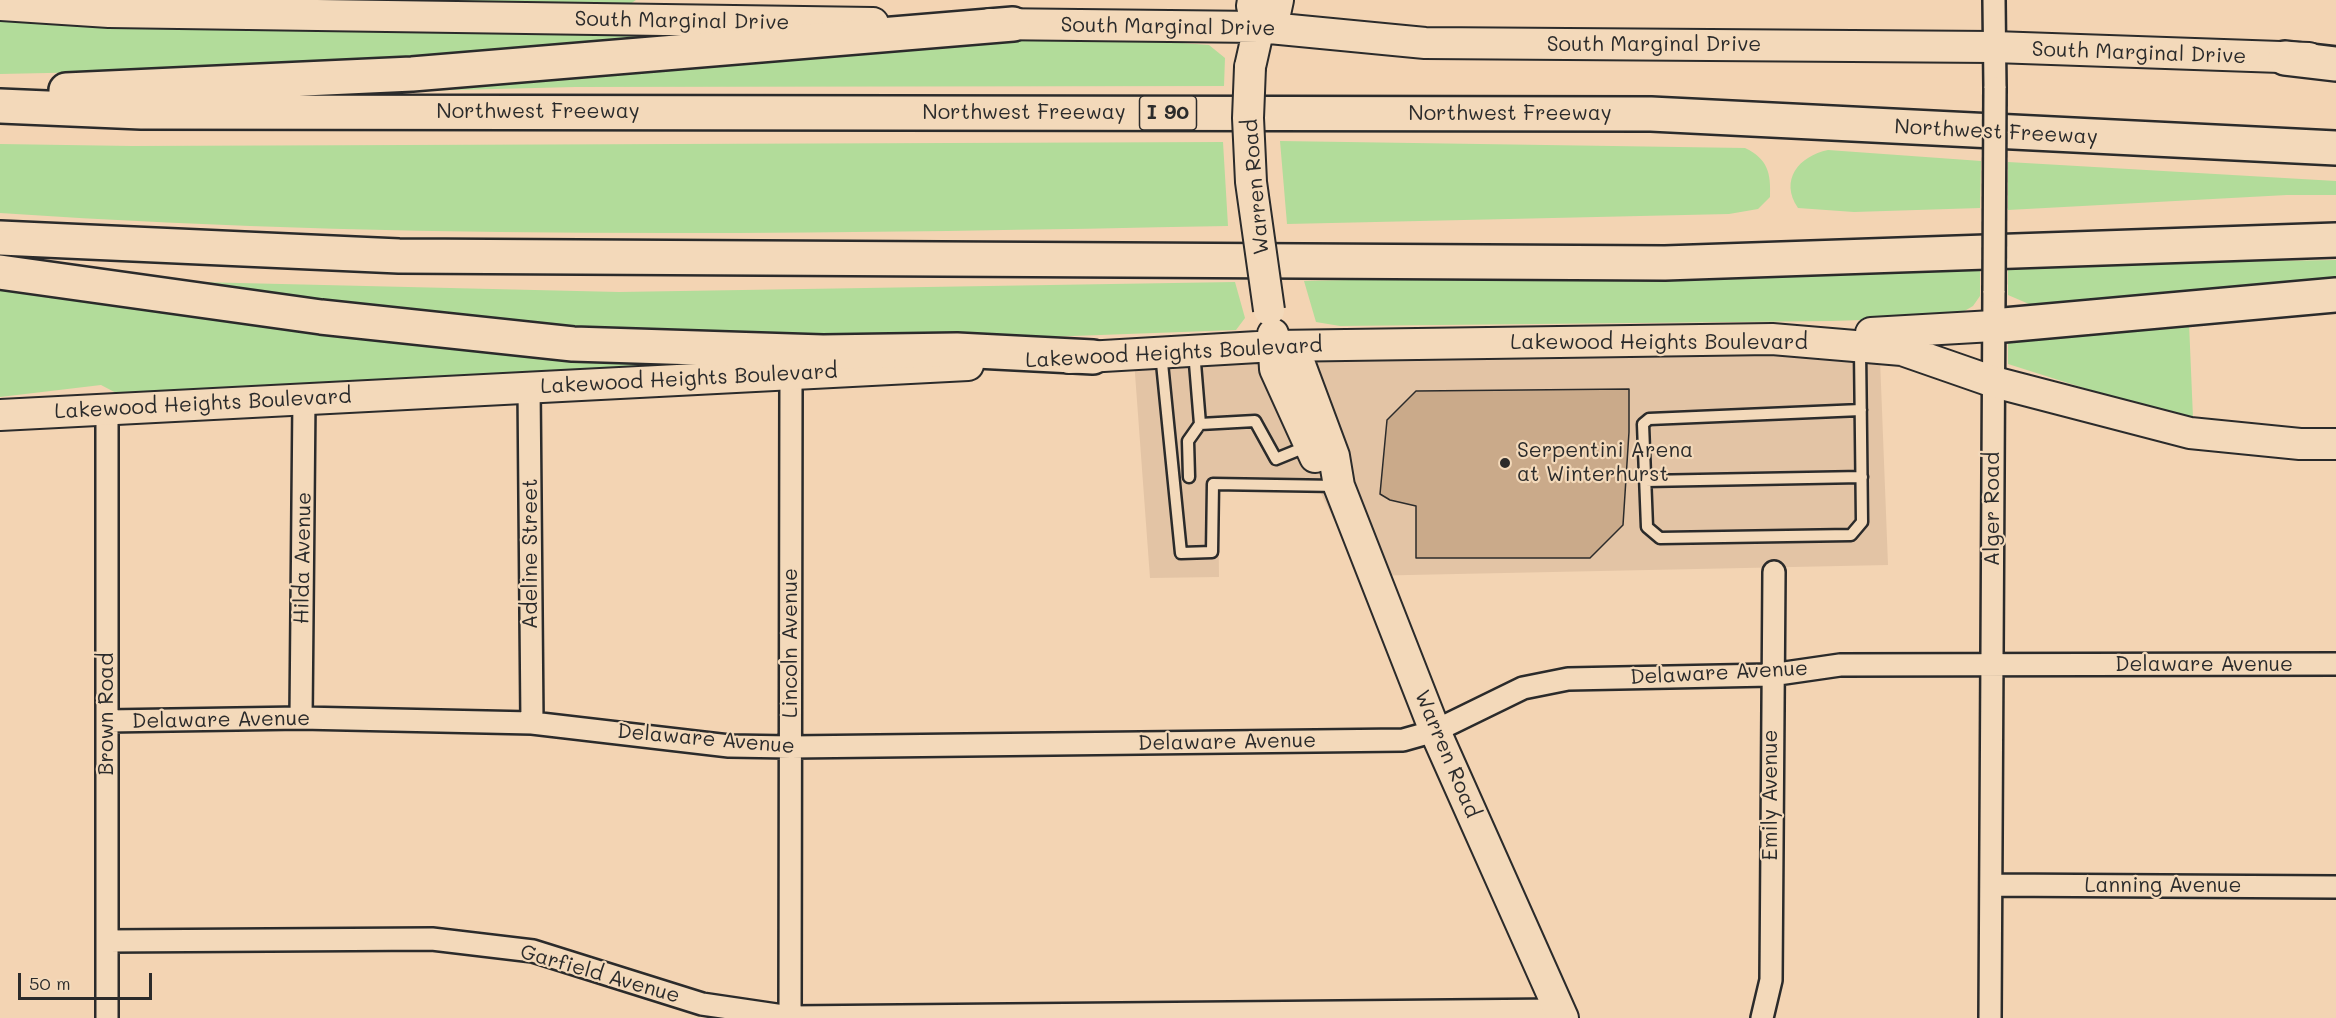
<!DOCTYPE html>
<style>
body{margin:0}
#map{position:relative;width:2336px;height:1018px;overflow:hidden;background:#f3d4b3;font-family:Mali,sans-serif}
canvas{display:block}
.scale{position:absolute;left:18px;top:973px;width:134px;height:27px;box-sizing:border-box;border:3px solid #2b2b2b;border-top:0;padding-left:8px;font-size:18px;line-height:21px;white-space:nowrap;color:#2b2b2b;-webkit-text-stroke:4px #f3d9ba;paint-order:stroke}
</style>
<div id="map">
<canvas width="2336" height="1018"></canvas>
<div class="scale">50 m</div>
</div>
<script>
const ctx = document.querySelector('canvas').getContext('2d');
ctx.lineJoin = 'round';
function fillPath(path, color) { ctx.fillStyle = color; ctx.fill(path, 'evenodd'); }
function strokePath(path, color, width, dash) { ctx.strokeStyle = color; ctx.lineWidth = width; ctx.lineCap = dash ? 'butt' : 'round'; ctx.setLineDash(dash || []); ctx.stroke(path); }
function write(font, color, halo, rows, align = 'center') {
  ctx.font = font + ' Mali,sans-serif'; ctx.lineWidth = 4.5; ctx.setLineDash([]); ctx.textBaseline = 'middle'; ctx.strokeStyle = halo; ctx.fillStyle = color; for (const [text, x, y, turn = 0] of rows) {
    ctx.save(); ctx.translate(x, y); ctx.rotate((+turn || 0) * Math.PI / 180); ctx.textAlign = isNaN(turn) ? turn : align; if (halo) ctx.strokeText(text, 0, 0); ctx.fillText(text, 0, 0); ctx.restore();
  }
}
fillPath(new Path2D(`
 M1767 348 1880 359 1888 565 1361 576 1318 487 1218 489 1219 577 1150 578 1134 360Z`), '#e3c4a5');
fillPath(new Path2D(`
 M244 0H636L627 6Z
 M0 16 709 30V39L286 68 0 74Z
 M1128 39 1209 45 1225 58 1224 86 575 87 415 91 413 81 939 41Z
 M1280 141 1745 148C1768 159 1771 173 1770 197L1758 209 1729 214 1287 224Z
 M1223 142 1228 226C818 234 409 241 0 213V144L132 146Z
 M1828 150 1981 161 1980 208 1854 212 1798 208C1779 180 1799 156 1828 150Z
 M2008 162 2336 181V195H2287L2008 210Z
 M2336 260V284L2068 304H2029L2008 295V265Z
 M1980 266V296L1973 306 1954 317 1831 321 1340 326 1316 322 1304 281Z
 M197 282 619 292 1235 282 1245 318 1236 330 992 339 629 336 195 287Z
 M0 285 699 358V366L122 396 101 385 0 397Z
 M2189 323 2193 418 2131 403 2008 364V334Z`), '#b2dc9a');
const building = new Path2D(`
 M1629 389V432L1623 525 1590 558H1416V506L1390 500 1380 494 1387 420 1416 391Z`);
fillPath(building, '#caaa8a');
strokePath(building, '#2b2b2b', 1.5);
const service = new Path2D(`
 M1860 350 1862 522 1851 535 1660 538 1647 527 1643 424 1649 419 1861 410
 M1194 351 1200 424 1255 421 1276 459 1308 446
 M1161 353 1181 553 1212 552 1213 484 1338 486
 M1189 477 1188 441 1200 424
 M1645 481 1862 477`);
const minor = new Path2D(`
 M1994 0 1995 88
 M529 386 532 723
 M301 718 304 398
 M107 721 301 718 532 723 729 746 791 747 1403 740 1435 731 1523 688 1568 679 1771 675 1840 665 2336 664
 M1991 885 2336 887
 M107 941 432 939 533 951 702 1004 790 1017 1560 1010
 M107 1018V409
 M790 1018 791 375
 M1762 1018 1771 980 1774 572
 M1990 1018 1994 291`);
const secondary = new Path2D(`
 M0 5 109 12 873 23
 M990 24 1259 27 1425 43 1994 47 2309 58
 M1259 27 1275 14 1278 0
 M1250 67 1259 27 1252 6 1253 0
 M1871 333 1993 326
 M1273 334 1275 369 1315 457
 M1275 346 1299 362 1334 456 1339 486 1435 731 1563 1018
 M1069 358 1275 346 1772 339 1902 350 1994 382 2190 433 2300 444H2336
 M0 415 968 365`);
const motorway = new Path2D(`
 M2285 58 2336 64
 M66 90 412 74 1013 24
 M0 106 141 112 1651 114 2336 148
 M0 238 399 256 1665 263 2336 240
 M0 272 321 317 573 344 823 352 957 350 1093 357
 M1993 326 2336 295`);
strokePath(service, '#2b2b2b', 15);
strokePath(minor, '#2b2b2b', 26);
strokePath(secondary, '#2b2b2b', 34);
strokePath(motorway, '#2b2b2b', 38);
strokePath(service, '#f3d9ba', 10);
strokePath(minor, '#f3d9ba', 21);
strokePath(secondary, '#f3d9ba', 30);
strokePath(motorway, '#f3d9ba', 33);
const minorBridge = new Path2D(`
 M1994 291 1995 88`);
const secondaryBridge = new Path2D(`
 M1250 67 1248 118 1251 182 1269 310`);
strokePath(minorBridge, '#2b2b2b', 26, []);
strokePath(secondaryBridge, '#2b2b2b', 34, []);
strokePath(minorBridge, '#f3d9ba', 21);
strokePath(secondaryBridge, '#f3d9ba', 30);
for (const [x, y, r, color] of [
 [1505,463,6,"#2b2b2b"]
]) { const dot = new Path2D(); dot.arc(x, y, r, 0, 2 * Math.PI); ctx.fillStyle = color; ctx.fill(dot); strokePath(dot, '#f3d9ba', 2); }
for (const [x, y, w] of [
 [1168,113,57]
]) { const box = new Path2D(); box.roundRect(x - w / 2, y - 17, w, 34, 4.5); ctx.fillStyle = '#f3d9ba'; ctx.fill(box); strokePath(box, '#2b2b2b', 1.5); }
write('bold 20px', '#2b2b2b', null, [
 ["I 90",1168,113]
]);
write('21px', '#2b2b2b', '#f3d9ba', [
 ["South Marginal Drive",682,21,1],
 ["South Marginal Drive",1168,27,1],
 ["South Marginal Drive",1654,45],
 ["South Marginal Drive",2139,53,2],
 ["Northwest Freeway",538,112],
 ["Northwest Freeway",1024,113],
 ["Northwest Freeway",1510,114],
 ["Northwest Freeway",1996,132,3],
 ["Warren Road",1256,187,-95],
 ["Lakewood Heights Boulevard",1659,343],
 ["Lakewood Heights Boulevard",1174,353,-3],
 ["Lakewood Heights Boulevard",689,379,-3],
 ["Lakewood Heights Boulevard",203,404,-3],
 ["Alger Road",1993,509,-90],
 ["Adeline Street",531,554,-90],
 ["Hilda Avenue",303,558,-89],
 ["Lincoln Avenue",791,643,-90],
 ["Delaware Avenue",2204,665],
 ["Delaware Avenue",1719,673,-3],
 ["Brown Road",107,714,-90],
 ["Delaware Avenue",221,720,-1],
 ["Delaware Avenue",706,739,5],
 ["Delaware Avenue",1227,742,-1],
 ["Warren Road",1447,754,67],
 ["Emily Avenue",1771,795,-90],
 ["Lanning Avenue",2163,886],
 ["Garfield Avenue",600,974,16]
]);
write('21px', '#2b2b2b', '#f3d9ba', [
 ["Serpentini Arena",1517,451],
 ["at Winterhurst",1517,475]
], 'left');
</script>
